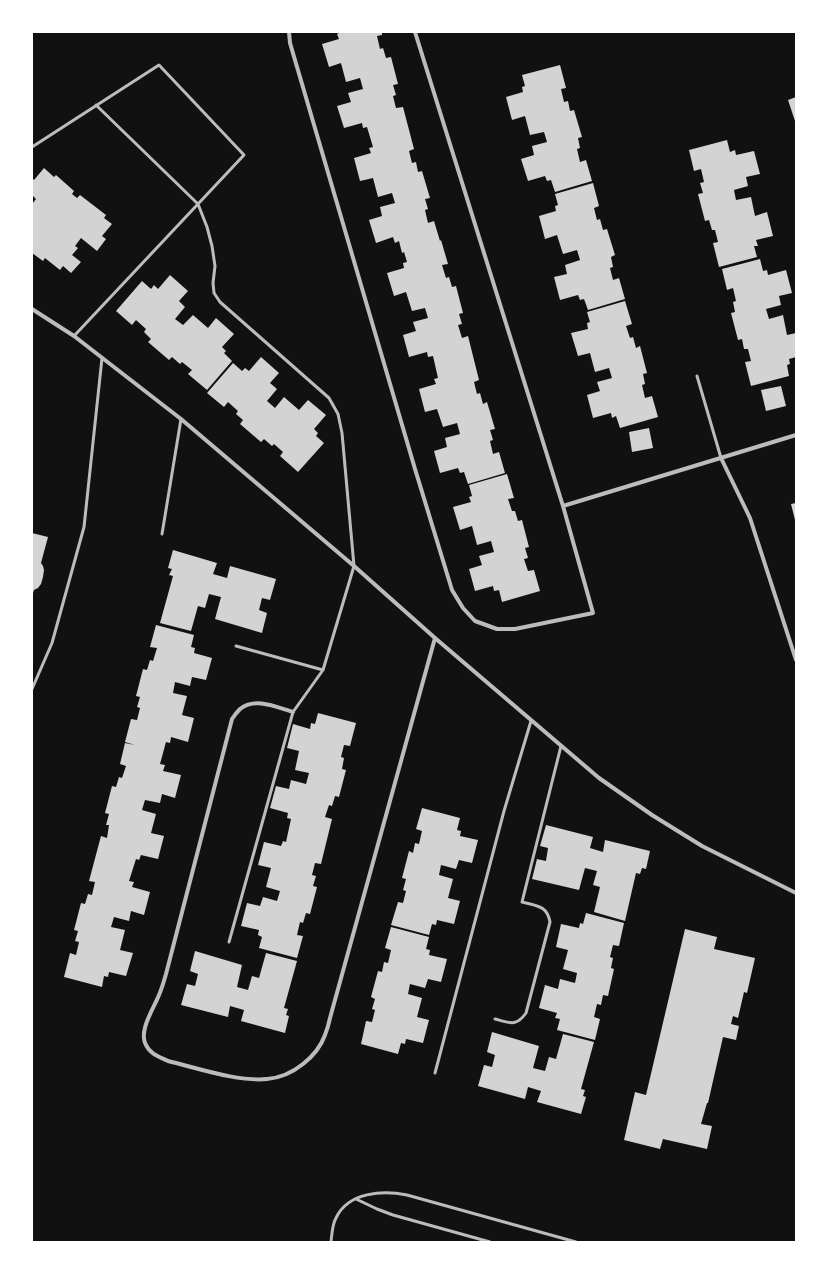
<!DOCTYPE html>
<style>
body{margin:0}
#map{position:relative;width:828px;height:1274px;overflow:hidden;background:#111;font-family:"Roboto Serif",serif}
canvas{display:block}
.frame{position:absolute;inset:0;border:33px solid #fff;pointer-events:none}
</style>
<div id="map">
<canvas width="828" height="1274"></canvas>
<div class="frame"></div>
</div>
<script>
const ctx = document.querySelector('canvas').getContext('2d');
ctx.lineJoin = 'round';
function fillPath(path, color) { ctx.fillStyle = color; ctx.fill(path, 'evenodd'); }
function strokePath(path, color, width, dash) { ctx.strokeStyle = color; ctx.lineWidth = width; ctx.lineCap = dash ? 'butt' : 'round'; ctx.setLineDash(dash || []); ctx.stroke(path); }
fillPath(new Path2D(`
 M341 32H382V35L377 36 380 49 383 48 386 58 391 57 398 84 393 85 396 95 393 96 396 108 403 107 414 149 409 151 412 163 416 162 418 172 422 171 430 198 425 199 428 209 425 210 428 223 434 221 440 241 441 240 448 264 442 265 446 278 449 277 452 287 456 286 463 313 459 314 462 324 458 325 462 338 468 336 479 380 474 382 477 394 480 393 483 404 487 402 495 429 490 430 493 440 490 441 493 454 499 452 505 473 468 484 464 472 460 473 458 468 440 473 434 451 447 447 445 438 460 434 457 423 443 427 437 409 425 412 419 389 436 384 434 379 438 378 433 356 428 357 427 352 409 357 403 335 416 331 413 322 428 318 425 308 412 311 406 292 394 296 387 273 404 268 403 263 407 262 404 252 402 253 399 241 395 243 393 237 376 243 369 220 382 216 380 207 395 203 392 193 378 197 373 178 360 181 354 158 371 153 369 148 373 147 367 127 363 128 362 123 344 128 337 106 351 102 348 93 363 89 360 78 346 82 341 63 329 67 322 44 339 39 337 34Z
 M560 65 566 88 561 89 564 102 568 101 570 111 574 110 582 137 578 138 580 148 577 149 580 162 586 160 592 181 555 192 551 180 547 181 545 176 528 181 521 159 534 155 532 146 547 142 544 132 530 135 525 116 512 120 506 97 523 92 522 87 525 86 522 75Z
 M796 97V124L788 100Z
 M727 140 730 152 735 150 736 155 754 151 760 174 746 177 748 186 734 190 736 200 751 197 755 216 767 212 773 236 756 240 758 246H754L757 257 719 267 713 243 718 242 715 230H712L709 220 705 221 698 194 703 193 700 183 704 182 701 169 694 171 689 150Z
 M44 168 54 177 56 175 74 191 72 194 77 198 80 195 106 215 104 218 112 224 102 236 106 239 97 251 81 238 75 246 78 248 72 255 81 262 71 273 63 266 60 270 45 258 43 261 32 253V204L36 199 32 195V178L34 180Z
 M593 183 599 206 594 208 597 220 600 219 603 230 607 229 615 255 611 257 613 267 610 268 613 280 619 278 625 299 588 310 584 299 580 300 578 295 560 300 554 277 567 274 565 265 580 260 577 250 563 254 557 235 545 239 539 216 556 211 555 206 558 205 555 194Z
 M760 259 763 271 767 270 768 275 786 270 792 293 779 296 781 305 766 309 769 319 783 315 787 335 796 333V357L789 359 790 364 787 365 789 376 751 386 745 362 751 361 748 349H744L742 339 738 340 731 313 735 312 733 302 736 301 733 288 727 290 722 269Z
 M170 275 188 291 179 301 185 307 175 319 183 325 193 315 208 328 216 318 234 334 222 347 226 351 224 353 232 361 207 390 188 374 192 370 182 362 180 364 172 357 169 360 148 342 151 339 144 332 146 329 136 320 132 325 116 311 142 281 151 289 154 285 158 289Z
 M625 301 632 324 626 326 630 338 633 337 636 348 640 346 647 373 643 374 645 384 642 385 645 398 652 396 658 417 620 428 616 416 612 418 611 413 593 418 587 395 600 391 597 382 612 378 609 368 595 372 590 353 578 356 571 333 588 329 587 323 590 322 587 312Z
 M261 357 279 373 270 383 277 389 267 401 275 408 284 397 299 410 308 400 326 415 314 429 318 433 316 436 324 443 298 472 280 456 283 452 274 444 272 446 264 439 261 442 240 424 243 420 236 414 238 411 228 402 224 407 207 393 233 363 242 371 245 368 249 371Z
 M781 386 786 406 766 411 761 390Z
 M649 428 653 448 632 452 629 432Z
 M507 474 514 498 508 499 512 511H515L518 521 522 520 529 547 525 548 528 558 524 559 528 571 534 570 540 591 502 602 499 590 494 591 493 586 475 591 469 569 482 565 479 556 494 552 491 541 477 545 472 526 460 530 453 507 471 502 469 497 472 496 469 485Z
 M796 503V520H795L791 504Z
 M32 533 48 537 41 563 43 566 44 570 43 577 41 584 38 588 34 590 32 596Z
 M173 550 217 563 213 574 227 578 230 566 276 579 270 600 262 598 259 610 267 613 262 633 215 619 221 597 209 594 205 608 198 606 191 631 160 623 173 576 169 575 172 569 168 568Z
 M156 625 194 635 191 647 195 648 194 653 212 658 206 680 192 677 190 686 175 682 173 693 187 696 182 715 194 718 188 742 171 737 170 743 166 742 160 764 165 765 163 771 181 775 175 798 162 794 160 803 145 800 142 810 156 814 151 833 164 836 158 859 141 855 139 860 136 859 129 881 134 882 132 887 150 892 144 915 131 911 129 921 114 917 111 927 125 930 120 950 133 953 126 976 109 972 108 977 104 976 102 987 64 977 70 953 76 955 79 942 75 941 78 931 74 930 81 903 85 904 88 894 92 895 95 882 89 881 101 836 107 838 109 825H106L109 814 105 813 112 786 116 787 119 777 122 778 126 766 120 764 125 743 135 745 125 742 131 719 137 720 140 708 137 707 140 697 136 696 143 669 147 670 150 660 153 661 157 648 150 647Z
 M318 713 356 723 350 746 344 745 341 757 344 758 342 769 346 770 339 797 335 796 332 806 329 805 325 817 332 819 321 864 315 863 312 875 316 876 313 886 317 887 310 914 306 913 303 923 300 922 297 935 303 936 297 958 259 948 262 937 258 935 259 930 241 926 247 903 260 906 263 897 277 901 280 891 266 887 271 868 258 865 264 842 281 846 283 841 286 842 291 819 287 818 288 813 270 808 276 786 289 789 291 780 306 784 309 773 295 770 299 751 287 748 293 724 310 729 311 723 315 724Z
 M422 808 460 818 457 830 461 831 460 836 478 840 472 863 459 860 456 869 441 865 439 875 453 879 448 898 460 901 454 924 437 920 436 925 432 924 429 935 391 925 398 902 403 903 406 891 403 890 406 879 402 878 409 851 413 853 415 843 419 844 422 831 416 829Z
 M546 825 593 837 590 848 603 852 605 840 650 851 646 869 642 868 640 874 636 873 625 921 594 912 600 887 593 885 597 871 585 868 579 890 532 879 537 859 546 861 548 848 540 846Z
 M586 913 624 923 619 946 613 945 610 957 613 958 611 968 614 969 608 996 603 995 601 1005 597 1004 594 1017 600 1019 595 1040 557 1030 560 1019 555 1018 557 1013 539 1008 545 985 558 989 560 979 575 983 577 973 563 969 568 950 556 947 561 924 579 928 580 923 583 924Z
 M391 927 429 937 426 949 430 950 429 955 447 959 441 982 428 979 425 988 410 984 408 994 422 998 417 1017 429 1020 423 1043 406 1039 405 1044 401 1043 398 1054 361 1044 366 1021 372 1022 375 1010 372 1009 375 999 371 997 378 971 382 972 384 962 388 963 391 950 385 948Z
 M685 929 717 937 714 949 755 958 747 993 744 992 738 1018 733 1016 731 1024 739 1026 736 1040 723 1037 708 1103H707L701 1124 712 1126 707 1149 663 1139 660 1149 624 1140 635 1092 646 1095Z
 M195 951 242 965 237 987 248 990 252 976 259 978 266 953 297 961 284 1008 288 1009 286 1015 289 1016 285 1033 241 1021 244 1010 230 1006 228 1017 181 1005 187 984 195 986 198 974 190 971Z
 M492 1032 539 1046 533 1068 545 1071 549 1057 556 1059 563 1034 594 1042 581 1089 585 1090 583 1096 586 1097 581 1114 537 1102 541 1091 528 1087 525 1099 478 1086 484 1065 492 1067 495 1055 487 1052Z`), '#d3d3d3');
strokePath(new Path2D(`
 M96 105 198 204 207 227 212 246 215 266 213 283 214 293 220 302 329 398 338 414 342 433 354 566 323 670 293 712 229 942
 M32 147 159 65 244 155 74 336
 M697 376 721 458
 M162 534 181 419
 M236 646 323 670
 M32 689 52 643 84 527 102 358
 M495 1019C510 1023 516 1027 526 1013L550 922C547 905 536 906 522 902L561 746
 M435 1073 504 811 531 721
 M356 1199 377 1209 393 1215 490 1242
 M331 1242C332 1234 332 1225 336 1218 348 1192 383 1190 407 1195L576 1242`), '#bcbcbc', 3);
strokePath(new Path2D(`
 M289 32 290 43 415 469 452 590 463 608 475 621 497 629H515L593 613 563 506 415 32
 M32 309 74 336 181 419 354 566 435 638 599 778 652 815 702 846 796 893
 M721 458 750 518 796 660
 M563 506 796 435
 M293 712C276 707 255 697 240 709 237 712 234 716 232 719L166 974C164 981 162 988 159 995 154 1008 138 1031 146 1045 150 1054 160 1057 168 1061 197 1068 238 1082 267 1079 280 1078 293 1072 303 1064 312 1057 321 1046 325 1035 327 1030 329 1023 330 1018L435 638`), '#bcbcbc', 4);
</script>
